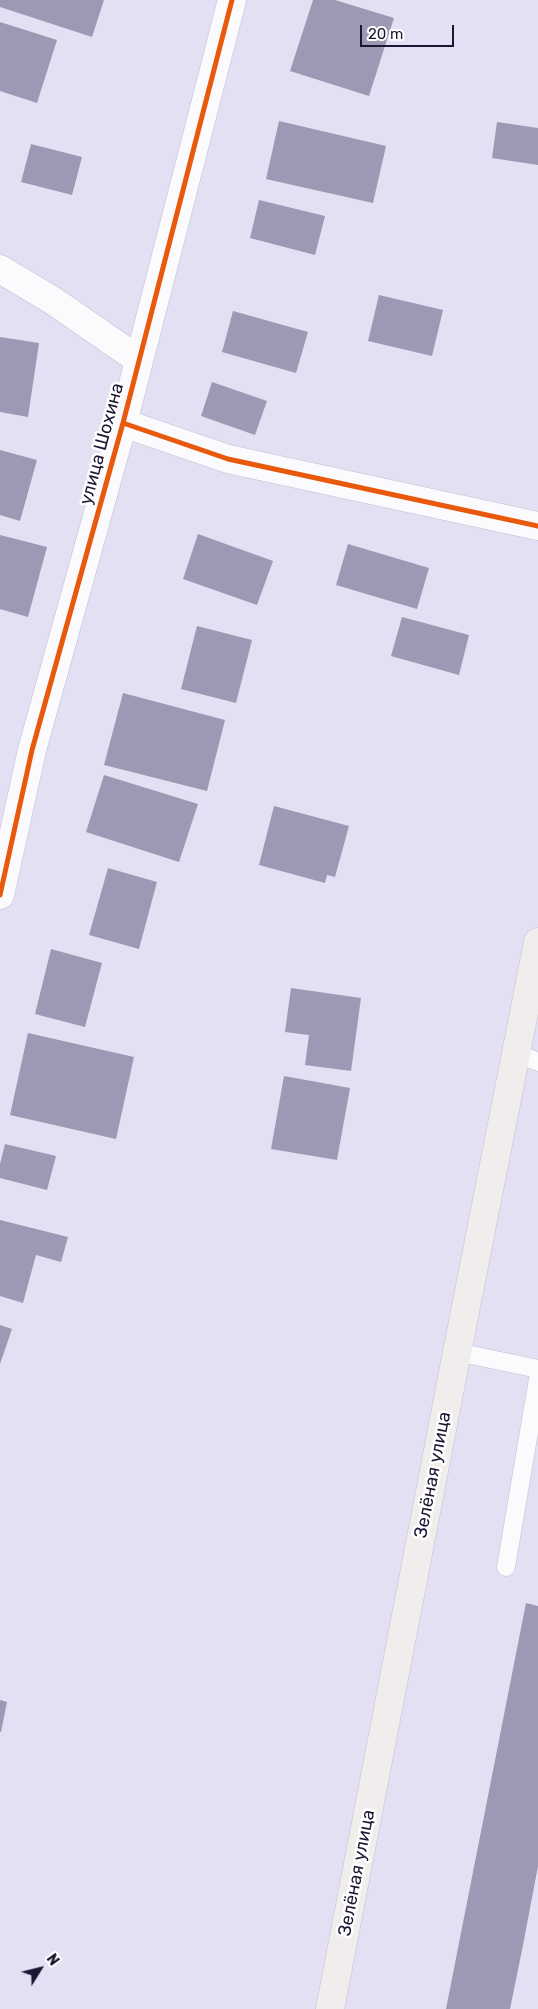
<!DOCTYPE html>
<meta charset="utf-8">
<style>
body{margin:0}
#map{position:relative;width:538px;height:2009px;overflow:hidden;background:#e2e0f2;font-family:Rubik,sans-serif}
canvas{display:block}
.north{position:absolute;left:15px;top:1944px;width:50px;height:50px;-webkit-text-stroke:4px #fefefe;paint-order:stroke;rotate:54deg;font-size:14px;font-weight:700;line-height:20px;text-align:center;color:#1c1633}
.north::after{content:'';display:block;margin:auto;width:18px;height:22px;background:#1c1633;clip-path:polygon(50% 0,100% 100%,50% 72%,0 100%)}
.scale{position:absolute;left:360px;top:25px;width:94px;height:22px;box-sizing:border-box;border:2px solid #1c1633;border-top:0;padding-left:6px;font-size:15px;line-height:18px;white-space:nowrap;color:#1c1633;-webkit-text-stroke:4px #fefefe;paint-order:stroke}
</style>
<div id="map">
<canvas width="538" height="2009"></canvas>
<div class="north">N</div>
<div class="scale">20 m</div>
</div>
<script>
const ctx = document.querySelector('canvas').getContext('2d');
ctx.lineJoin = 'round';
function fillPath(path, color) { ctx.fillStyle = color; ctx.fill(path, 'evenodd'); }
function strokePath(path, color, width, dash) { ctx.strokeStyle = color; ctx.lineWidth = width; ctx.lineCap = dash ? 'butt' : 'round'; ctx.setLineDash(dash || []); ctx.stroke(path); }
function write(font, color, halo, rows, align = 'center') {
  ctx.font = font + ' Rubik,sans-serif'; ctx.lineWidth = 5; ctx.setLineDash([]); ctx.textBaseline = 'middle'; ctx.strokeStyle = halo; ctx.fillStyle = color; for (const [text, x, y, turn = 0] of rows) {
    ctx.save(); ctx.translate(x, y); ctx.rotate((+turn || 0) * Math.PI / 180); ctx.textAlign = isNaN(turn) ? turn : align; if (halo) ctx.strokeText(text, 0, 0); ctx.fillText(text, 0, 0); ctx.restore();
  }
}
fillPath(new Path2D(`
 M0 0H104L92 37 0 7Z
 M313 0H335L394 18 369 96 290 71Z
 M0 22 57 40 37 103 0 91Z
 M279 121 386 146 373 203 266 179Z
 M497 122 538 128V165L492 158Z
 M31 144 82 157 72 195 21 182Z
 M259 200 325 216 315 255 250 238Z
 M379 295 443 310 432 356 368 341Z
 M233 311 308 332 296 373 222 352Z
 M0 337 39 343 28 417 0 412Z
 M212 382 267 401 255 435 201 416Z
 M0 450 37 460 20 521 0 515Z
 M198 534 273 561 257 605 183 579Z
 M0 535 47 547 28 617 0 609Z
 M348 544 429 568 417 609 336 585Z
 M402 617 469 635 459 675 391 656Z
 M197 626 252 640 236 703 181 689Z
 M123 693 225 720 207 791 104 765Z
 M104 775 198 804 179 862 86 832Z
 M274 806 349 826 335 877 327 875 325 883 259 865Z
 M108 868 157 882 139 949 89 935Z
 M51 949 102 963 85 1027 35 1014Z
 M291 988 361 998 351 1071 305 1065 309 1035 285 1032Z
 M28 1033 134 1057 116 1139 10 1115Z
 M284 1076 350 1088 337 1160 271 1149Z
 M5 1144 56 1156 47 1190 0 1178V1164Z
 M0 1220 68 1237 61 1262 36 1255 23 1303 0 1296Z
 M0 1325 12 1329 0 1364Z
 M526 1603 538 1606V1866L523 1945 510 2009H446Z
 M0 1700 7 1702 1 1732H0Z`), '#9e98b4');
const lane = new Path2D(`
 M516 1053 538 1062
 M457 1352 538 1369
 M506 1567 538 1379`);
const street = new Path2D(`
 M0 269 52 300 139 360
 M123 423 228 459 538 526
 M0 895 32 750 123 423 232 0`);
const secondary = new Path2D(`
 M330 2009 457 1352 538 942`);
strokePath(lane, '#c1bed4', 19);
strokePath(street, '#c1bed4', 29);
strokePath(secondary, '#c1bed4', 29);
strokePath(lane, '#fbfafd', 18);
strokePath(street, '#fbfafd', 28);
strokePath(secondary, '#f1eded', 28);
strokePath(new Path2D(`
 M123 423 228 459 538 526
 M0 895 32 750 123 423 232 0`), '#e8590c', 5);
write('18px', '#1c1633', '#fefefe', [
 ["улица Шохина",102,444,-75],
 ["Зелёная улица",433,1475,-79],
 ["Зелёная улица",357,1873,-79]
]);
</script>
